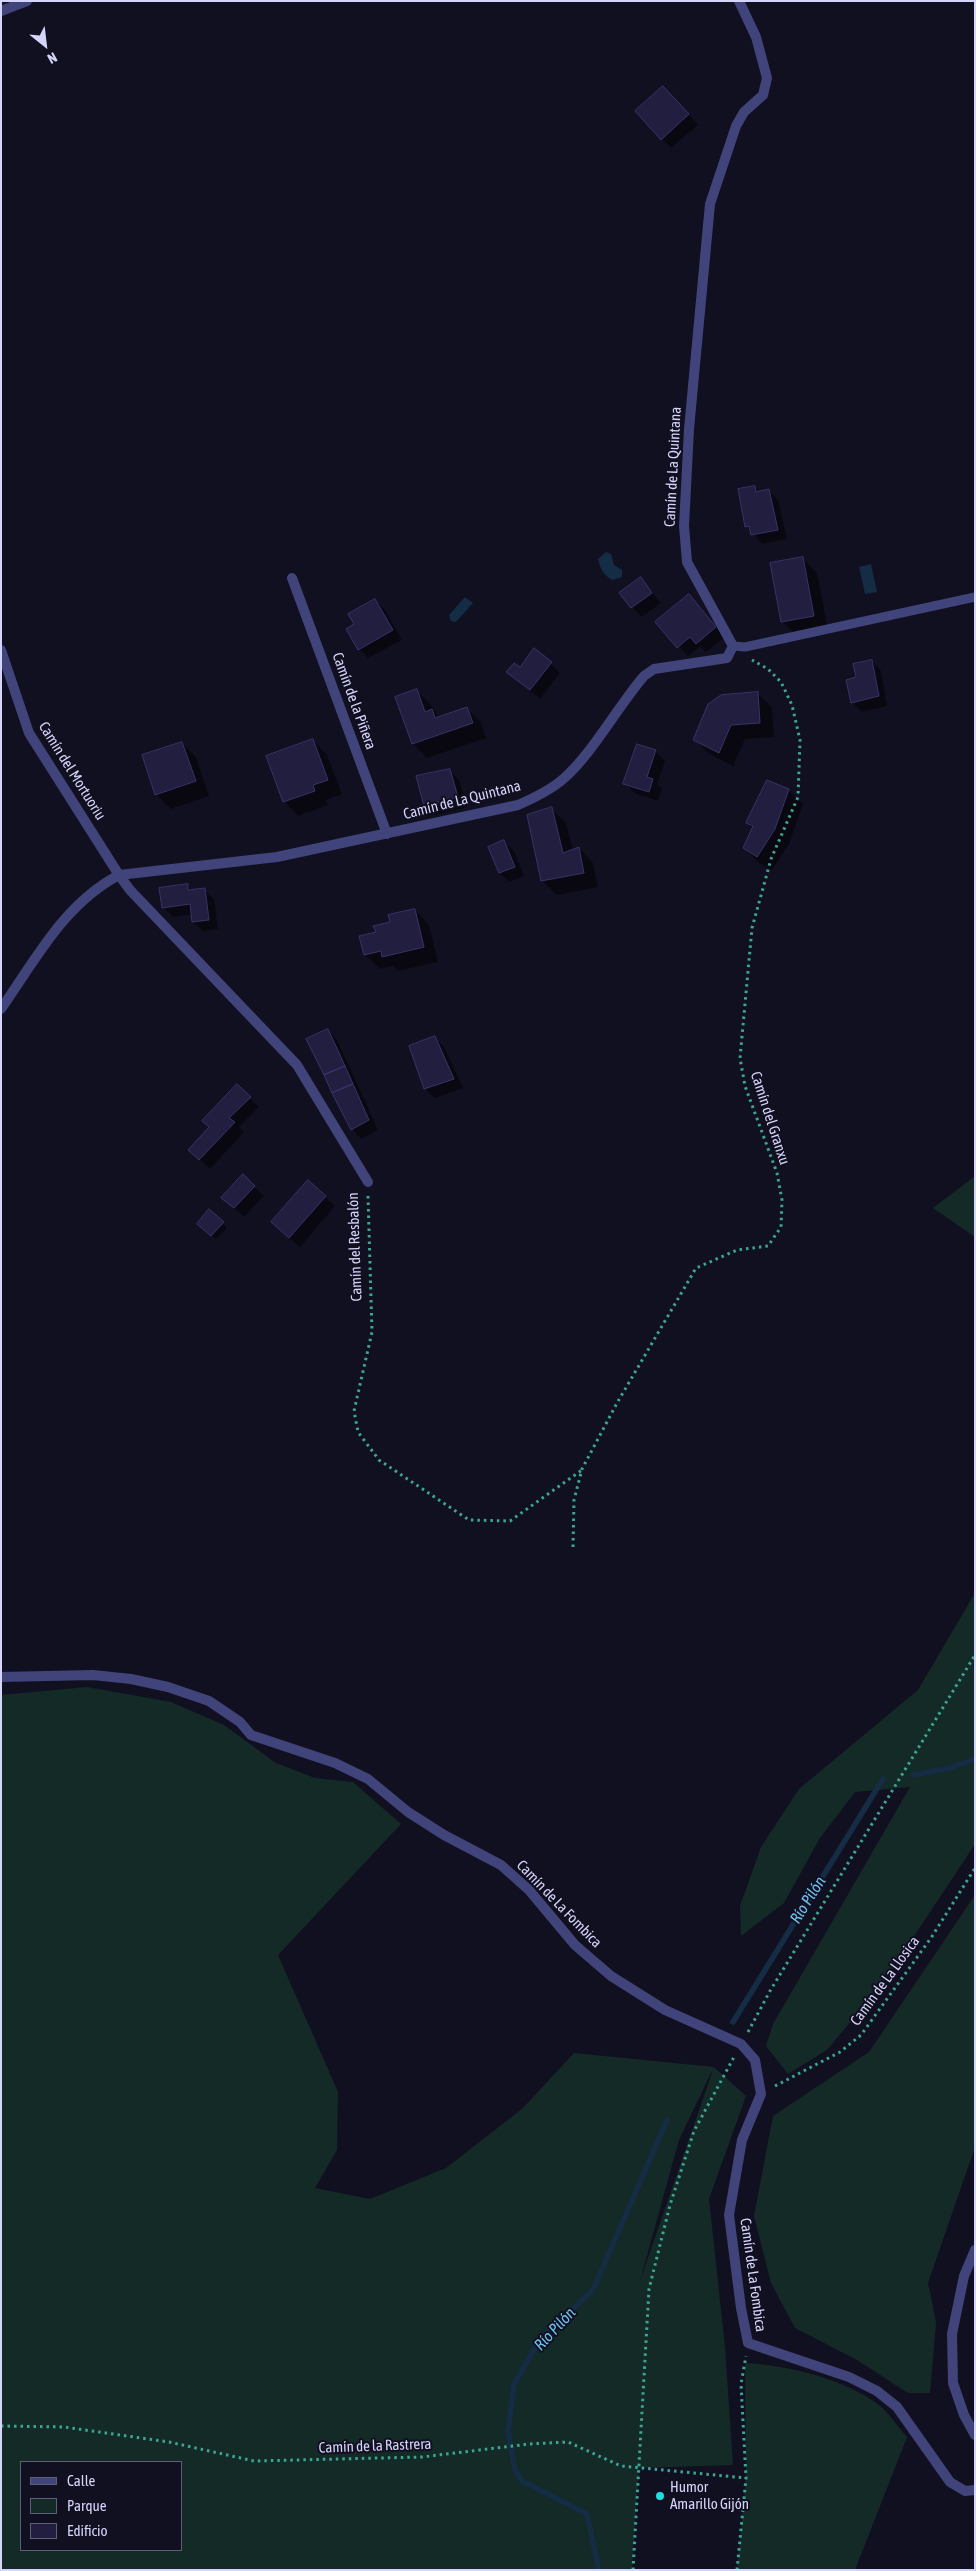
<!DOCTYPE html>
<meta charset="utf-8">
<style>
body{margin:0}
#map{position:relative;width:976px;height:2571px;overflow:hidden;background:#111020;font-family:"Asap Condensed",sans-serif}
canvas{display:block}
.frame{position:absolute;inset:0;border:2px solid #d5d4fa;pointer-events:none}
.legend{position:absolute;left:20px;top:2461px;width:162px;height:90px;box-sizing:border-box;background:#111020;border:1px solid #5f5e77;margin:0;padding:6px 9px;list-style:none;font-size:15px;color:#d5d4fa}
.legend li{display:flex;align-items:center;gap:10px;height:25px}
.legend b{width:25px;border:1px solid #5f5e77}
.north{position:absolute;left:20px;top:20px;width:50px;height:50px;-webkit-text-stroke:4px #111020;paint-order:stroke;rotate:151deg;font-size:14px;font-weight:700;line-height:20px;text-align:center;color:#d5d4fa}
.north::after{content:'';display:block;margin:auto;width:18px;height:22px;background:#d5d4fa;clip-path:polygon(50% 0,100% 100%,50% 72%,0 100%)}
</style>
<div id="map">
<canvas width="976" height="2571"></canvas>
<div class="frame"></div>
<ul class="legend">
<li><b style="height:6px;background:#40447a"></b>Calle</li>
<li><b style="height:14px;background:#142a27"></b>Parque</li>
<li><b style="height:14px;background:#211e3f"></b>Edificio</li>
</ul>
<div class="north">N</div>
</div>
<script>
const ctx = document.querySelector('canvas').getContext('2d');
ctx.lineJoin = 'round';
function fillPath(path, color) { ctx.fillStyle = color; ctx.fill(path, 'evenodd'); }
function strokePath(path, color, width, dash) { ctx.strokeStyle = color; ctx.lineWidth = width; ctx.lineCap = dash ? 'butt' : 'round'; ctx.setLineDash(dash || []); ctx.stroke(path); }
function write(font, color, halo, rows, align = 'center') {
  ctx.font = font + ' "Asap Condensed",sans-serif'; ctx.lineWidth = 4; ctx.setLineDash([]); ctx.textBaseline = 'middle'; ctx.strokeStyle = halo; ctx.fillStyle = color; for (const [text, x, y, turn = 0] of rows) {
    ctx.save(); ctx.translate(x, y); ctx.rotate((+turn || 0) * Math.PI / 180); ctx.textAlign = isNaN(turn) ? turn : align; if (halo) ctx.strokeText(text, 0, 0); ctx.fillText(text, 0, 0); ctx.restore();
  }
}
fillPath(new Path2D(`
 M975 1176V1237L933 1208Z
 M975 1593V1844L885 1980 827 2050 788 2074 766 2046 773 2024 910 1787 855 1792 820 1838 784 1903 741 1936 740 1906 761 1847 799 1789 918 1690Z
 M87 1687 171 1702 224 1725 276 1763 315 1778 353 1782 401 1824 278 1955 338 2092 337 2150 315 2188 370 2199 446 2168 523 2108 574 2053 714 2067 746 2096 709 2199 725 2347 733 2465 639 2468 632 2570H1V1695ZM711 2073H712L640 2281 679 2140ZM21 2462H181V2550H21Z
 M975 1895V2147L928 2283 936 2322 930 2393H908L857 2360 795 2328 771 2283 754 2216 773 2116 869 2052Z
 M745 2363C787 2365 845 2379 879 2405 889 2413 898 2427 907 2437L855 2570H737L746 2478Z`), '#142a27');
fillPath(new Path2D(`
 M606 552 611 554 614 565 622 570V577L612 580C604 575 600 569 598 559Z
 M871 564 877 592 865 594 859 567Z
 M465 597 473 603 456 622 451 621 449 615Z`), '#152c45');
fillPath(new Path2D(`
 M673 97 698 125 671 148 662 139Z
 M754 487 760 493 769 491 778 500 787 539 762 544 747 526Z
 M802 558 817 573 828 630 797 636 782 621Z
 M641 579 661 603 641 617 632 607Z
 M375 600 385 610 402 640 368 658 359 649 356 625Z
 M698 605 725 637 706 652 700 646 688 656 657 622Z
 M872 661 881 671 887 706 862 712 852 702 858 678Z
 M551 663 560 673 540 699 508 672Z
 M417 691 431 705 439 718 466 708 481 722 486 738 427 758 413 744 397 698Z
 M757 693 772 707 774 737 745 739 733 766 709 754 695 739Z
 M313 740 327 755 342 794 326 800 328 805 298 816 284 801Z
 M182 743 196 757 209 796 171 809 156 794Z
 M655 751 665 761 657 784 662 789 658 801 634 793 625 783Z
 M450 771 459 780 467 807 435 815 425 805Z
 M788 790 803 804 789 844 772 870 759 863 744 848 753 829 747 823Z
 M552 809 566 823 573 850 579 848 593 863 598 887 557 895 542 881Z
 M504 842 514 851 524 876 509 882 500 873Z
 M187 885 193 891 205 890 214 899 218 929 203 931 193 922V914L173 917 163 907Z
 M415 910 429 925 438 962 398 971 393 966 380 969 365 955 378 933 391 923Z
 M328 1030 337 1040 378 1130 361 1139 352 1129Z
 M434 1037 444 1047 463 1088 435 1098 425 1089 411 1046Z
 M250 1098 259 1107 239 1127 244 1132 210 1169 190 1150Z
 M254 1187 264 1196 244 1217 223 1198Z
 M325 1197 335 1206 300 1247 282 1232Z
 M223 1223 227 1228 216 1239 203 1229Z`), '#0007');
strokePath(new Path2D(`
 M913 1775 950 1768 975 1759
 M733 2022 883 1779
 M599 2570 587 2514 522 2481 515 2470 508 2432 514 2384 540 2339 593 2290 667 2120`), '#152c45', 5.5);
const building = new Path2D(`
 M663 86 689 114 661 140 635 111Z
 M755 486 756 492 769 489 778 530 751 535 749 526 745 527 738 489Z
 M803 557 814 616 781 622 770 563Z
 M641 577 652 593 631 608 619 593Z
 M689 594 716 627 696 644 690 637 677 648 655 622Z
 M375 599 393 630 358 650 346 629 354 624 348 614Z
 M534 648 552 662 530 690 506 672 514 663 520 667Z
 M872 660 879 696 851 703 846 680 856 677 853 664Z
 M417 689 425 712 432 709 435 718 467 707 473 723 412 744 395 697Z
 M758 692 760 723 731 725 719 753 693 740 708 704 721 695Z
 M313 739 328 780 313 785 315 791 283 802 266 756Z
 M182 742 196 781 155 795 142 755Z
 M637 744 656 750 647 777 653 779 649 792 623 784Z
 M450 769 458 797 424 806 416 776Z
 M767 780 789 789 775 829 757 857 743 848 753 826 746 823Z
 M552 807 563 853 579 847 584 873 541 881 527 815Z
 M504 840 515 867 499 873 488 847Z
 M188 884V890L205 888 209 920 192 922 190 904 162 908 159 888Z
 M415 909 424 947 382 957 381 951 364 955 359 936 376 932 373 926 390 922 388 915Z
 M328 1029 345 1066 324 1075 306 1039Z
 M435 1036 454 1079 424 1089 409 1046Z
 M345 1066 353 1084 332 1093 324 1075Z
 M237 1084 251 1097 229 1118 235 1122 199 1160 188 1150 209 1127 202 1121Z
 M353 1084 369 1120 351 1130 332 1093Z
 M243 1174 255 1186 234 1208 221 1198Z
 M308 1180 326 1196 289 1238 271 1222Z
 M209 1209 224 1222 211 1236 197 1224Z`);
fillPath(building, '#211e3f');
strokePath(building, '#383369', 1);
strokePath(new Path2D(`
 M368 1196 372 1332 354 1411 358 1432 379 1460 469 1520 510 1521 582 1470
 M573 1547 574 1500 582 1469 617 1403 696 1268 737 1250 768 1246 781 1227 782 1200 777 1173 745 1086 740 1058 752 928 771 859 798 797 800 740 792 705 781 682 768 669 752 660
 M748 2032 770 1991 975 1655
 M775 2086 840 2052 861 2035 931 1938 975 1868
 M1 2426 64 2427 169 2442 254 2461 422 2457 529 2444 568 2442 621 2466 746 2478
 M633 2570 649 2289 670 2205 694 2131 734 2057
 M737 2570 746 2478 741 2384 746 2356`), '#3ca695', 3, [2.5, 4]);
strokePath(new Path2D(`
 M733 646 745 647 975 597`), '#40447a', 9);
strokePath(new Path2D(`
 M1 11 27 1
 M292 578 387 834
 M1 650 29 733 119 875 130 890 297 1065 368 1182
 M1 1009C36 959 64 904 119 875L277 857 518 805C534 798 549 791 562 780 591 756 618 706 644 676L654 669 727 658 733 646 687 562 684 526 689 429 710 204 736 126 744 112 763 95 767 78 756 37 739 1
 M1 1677 93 1675 131 1679 168 1687 209 1701 240 1722 251 1735 335 1763 368 1779 408 1812 444 1835 501 1865 529 1890 575 1945 611 1976 665 2010 741 2044 755 2060 761 2094 742 2140 729 2215 741 2308 748 2343 849 2377 877 2391 897 2407 950 2482 965 2491 975 2490
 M975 2250 964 2276 952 2334 953 2383 964 2415 975 2435`), '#40447a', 10);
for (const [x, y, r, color] of [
 [660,2496,5,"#1ae0e1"]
]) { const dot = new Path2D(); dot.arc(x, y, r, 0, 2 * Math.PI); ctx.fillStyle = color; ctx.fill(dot); strokePath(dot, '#111020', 2); }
write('15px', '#d5d4fa', '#111020', [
 ["Camín de La Quintana",673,467,-87],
 ["Camín de la Piñera",354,701,70],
 ["Camín del Mortuoriu",72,771,58],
 ["Camín de La Quintana",462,800,-14],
 ["Camín del Granxu",770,1118,72],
 ["Camín del Resbalón",355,1247,-92],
 ["Camín de La Fombica",559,1904,46],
 ["Camín de La Llosica",885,1981,-54],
 ["Camín de La Fombica",753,2275,82],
 ["Camín de la Rastrera",375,2446,-2]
]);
write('15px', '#d5d4fa', '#111020', [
 ["Humor",670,2487],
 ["Amarillo Gijón",670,2504]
], 'left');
write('italic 16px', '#6ec0ee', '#111020', [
 ["Río Pilón",808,1900,-58],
 ["Río Pilón",555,2329,-47]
]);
</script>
